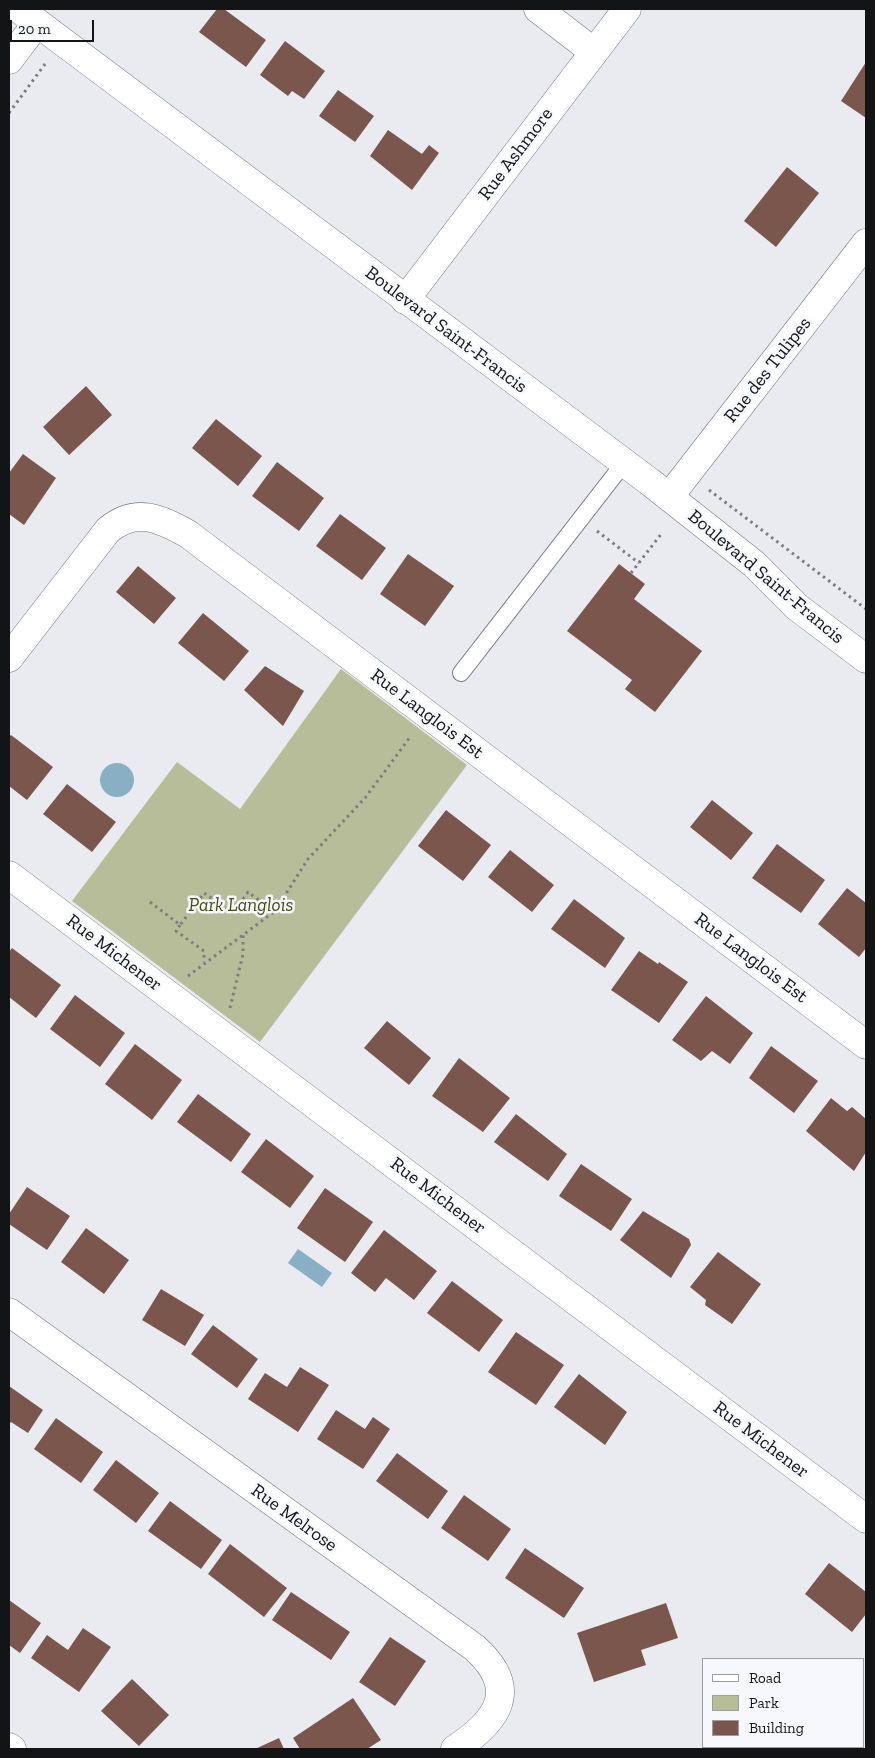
<!DOCTYPE html>
<style>
body{margin:0}
#map{position:relative;width:875px;height:1758px;overflow:hidden;background:#e9ebf1;font-family:"Zilla Slab",serif}
canvas{display:block}
.frame{position:absolute;inset:0;border:10px solid #131416;pointer-events:none}
.legend{position:absolute;left:702px;top:1658px;width:162px;height:90px;box-sizing:border-box;background:#f6f8fe;border:1px solid #9b9da1;margin:0;padding:6px 9px;list-style:none;font-size:15px;color:#131416}
.legend li{display:flex;align-items:center;gap:10px;height:25px}
.legend b{width:25px;border:1px solid #9b9da1}
.scale{position:absolute;left:10px;top:20px;width:84px;height:22px;box-sizing:border-box;border:2px solid #131416;border-top:0;padding-left:6px;font-size:15px;line-height:18px;white-space:nowrap;color:#131416;-webkit-text-stroke:4px #f6f8fe;paint-order:stroke}
</style>
<div id="map">
<canvas width="875" height="1758"></canvas>
<div class="frame"></div>
<ul class="legend">
<li><b style="height:6px;background:#fff"></b>Road</li>
<li><b style="height:14px;background:#b7bd99"></b>Park</li>
<li><b style="height:14px;background:#7b564d"></b>Building</li>
</ul>
<div class="scale">20 m</div>
</div>
<script>
const ctx = document.querySelector('canvas').getContext('2d');
ctx.lineJoin = 'round';
function fillPath(path, color) { ctx.fillStyle = color; ctx.fill(path, 'evenodd'); }
function strokePath(path, color, width, dash) { ctx.strokeStyle = color; ctx.lineWidth = width; ctx.lineCap = dash ? 'butt' : 'round'; ctx.setLineDash(dash || []); ctx.stroke(path); }
function write(font, color, halo, rows, align = 'center') {
  ctx.font = font + ' "Zilla Slab",serif'; ctx.lineWidth = 5; ctx.setLineDash([]); ctx.textBaseline = 'middle'; ctx.strokeStyle = halo; ctx.fillStyle = color; for (const [text, x, y, turn = 0] of rows) {
    ctx.save(); ctx.translate(x, y); ctx.rotate((+turn || 0) * Math.PI / 180); ctx.textAlign = isNaN(turn) ? turn : align; if (halo) ctx.strokeText(text, 0, 0); ctx.fillText(text, 0, 0); ctx.restore();
  }
}
fillPath(new Path2D(`
 M341 669 467 765 260 1042 72 901 177 762 240 809Z`), '#b7bd99');
fillPath(new Path2D(`
 M100 780a17 17 0 1 1 34 0a17 17 0 1 1-34 0Z
 M298 1249 332 1273 322 1287 288 1263Z`), '#88afc3');
fillPath(new Path2D(`
 M217 9H224L266 40 246 67 199 32Z
 M285 41 325 71 304 99 292 91 288 96 260 75Z
 M866 62V118L841 101Z
 M338 90 374 116 355 142 319 116Z
 M388 130 422 154 429 145 439 153 412 190 370 156Z
 M787 167 819 193 776 247 744 221Z
 M86 386 112 415 69 455 43 427Z
 M216 419 262 456 238 486 192 448Z
 M23 454 56 478 24 525 9 514V473Z
 M277 462 324 498 299 531 252 496Z
 M340 514 386 548 362 580 316 546Z
 M408 554 454 586 425 626 380 594Z
 M619 564 645 584 634 599 702 651 655 712 625 689 632 680 567 631Z
 M138 566 176 598 154 624 116 592Z
 M203 613 249 651 224 681 178 643Z
 M265 666 304 691 283 726 244 690Z
 M11 735 53 767 27 800 9 786V737Z
 M67 784 116 822 92 852 43 814Z
 M712 800 753 833 731 860 690 827Z
 M446 810 491 845 463 881 418 846Z
 M777 844 825 880 801 913 752 878Z
 M510 850 554 885 532 912 488 877Z
 M847 888 866 903V948L859 957 818 924Z
 M574 899 625 938 605 968 551 929Z
 M12 948 61 985 36 1018 9 997V952Z
 M639 951 658 964 659 962 688 982 659 1023 611 990Z
 M75 995 125 1033 100 1067 50 1029Z
 M706 996 753 1033 730 1064 712 1051 701 1061 672 1040Z
 M387 1021 431 1058 409 1085 364 1048Z
 M135 1044 182 1080 152 1120 105 1084Z
 M771 1046 818 1081 794 1113 749 1078Z
 M459 1058 510 1098 483 1132 432 1096Z
 M198 1094 251 1134 231 1162 177 1122Z
 M831 1098 847 1111 852 1107 866 1119V1152L854 1171 806 1131Z
 M516 1114 567 1154 548 1181 494 1142Z
 M266 1139 314 1176 290 1208 241 1172Z
 M581 1164 632 1199 611 1231 559 1196Z
 M27 1187 70 1216 47 1250 9 1224V1214Z
 M325 1188 373 1222 345 1262 297 1228Z
 M643 1211 689 1239 691 1245 671 1278 620 1240Z
 M86 1228 129 1260 104 1294 61 1262Z
 M384 1230 437 1271 414 1300 386 1278 375 1292 351 1273Z
 M718 1252 761 1284 732 1324 705 1305 706 1300 690 1287Z
 M452 1281 503 1320 479 1352 427 1313Z
 M161 1289 204 1315 185 1346 142 1320Z
 M213 1325 258 1359 237 1388 191 1354Z
 M516 1332 564 1365 536 1405 488 1372Z
 M300 1367 329 1385 298 1432 248 1399 265 1373 287 1387Z
 M579 1374 627 1412 605 1445 554 1407Z
 M9 1386 43 1410 28 1433 11 1422 9 1424Z
 M336 1410 365 1429 373 1417 390 1429 363 1469 317 1439Z
 M56 1418 103 1452 81 1483 34 1449Z
 M397 1453 448 1491 428 1519 376 1481Z
 M116 1460 159 1493 136 1523 93 1490Z
 M464 1495 511 1529 488 1561 441 1528Z
 M170 1501 222 1540 201 1569 148 1531Z
 M230 1544 287 1588 264 1617 208 1574Z
 M525 1548 584 1588 564 1618 505 1578Z
 M829 1563 866 1592V1614L852 1632 805 1594Z
 M291 1592 350 1632 331 1660 272 1620Z
 M9 1600 41 1623 20 1653 9 1645Z
 M666 1603 678 1638 641 1650 646 1665 594 1682 577 1633Z
 M83 1628 111 1647 79 1692 31 1658 47 1635 68 1650Z
 M390 1637 426 1661 395 1706 359 1682Z
 M132 1679 169 1715 139 1746 101 1711Z
 M353 1698 381 1740 367 1749H300L293 1738Z
 M279 1738 284 1749H255Z`), '#7b564d');
const service = new Path2D(`
 M461 673 624 463`);
const minor = new Path2D(`
 M538 9 594 52
 M9 60 37 23
 M405 300 627 9
 M669 497 866 243
 M9 658 108 530C136 507 159 518 188 534L866 1045
 M9 875 866 1519
 M9 1312 475 1648C520 1689 499 1720 455 1749
 M9 1747 12 1749`);
const tertiary = new Path2D(`
 M19 9 650 482 754 564 797 607 866 659`);
strokePath(service, '#76787d', 18);
strokePath(minor, '#76787d', 29);
strokePath(tertiary, '#76787d', 29);
strokePath(new Path2D(`
 M9 113 45 64
 M709 490 866 609
 M597 531 639 563
 M631 573 662 533
 M150 902 180 925 204 893 233 913 248 892 274 911
 M180 925 176 931 204 951V962
 M188 976 275 911 308 859 365 798 411 736
 M230 1008 243 954V934`), '#7c7d81', 3, [2.5, 4]);
strokePath(service, '#fff', 16);
strokePath(minor, '#fff', 28);
strokePath(tertiary, '#fff', 28);
write('19px', '#131416', '#f6f8fe', [
 ["Rue Ashmore",516,154,-53],
 ["Boulevard Saint-Francis",446,330,37],
 ["Rue des Tulipes",768,370,-52],
 ["Boulevard Saint-Francis",766,577,40],
 ["Rue Langlois Est",427,714,37],
 ["Rue Michener",114,953,37],
 ["Rue Langlois Est",751,958,37],
 ["Rue Michener",438,1196,37],
 ["Rue Michener",761,1440,37],
 ["Rue Melrose",294,1518,36]
]);
write('italic 19px', '#464c0f', '#f6f8fe', [
 ["Park Langlois",241,906]
]);
</script>
